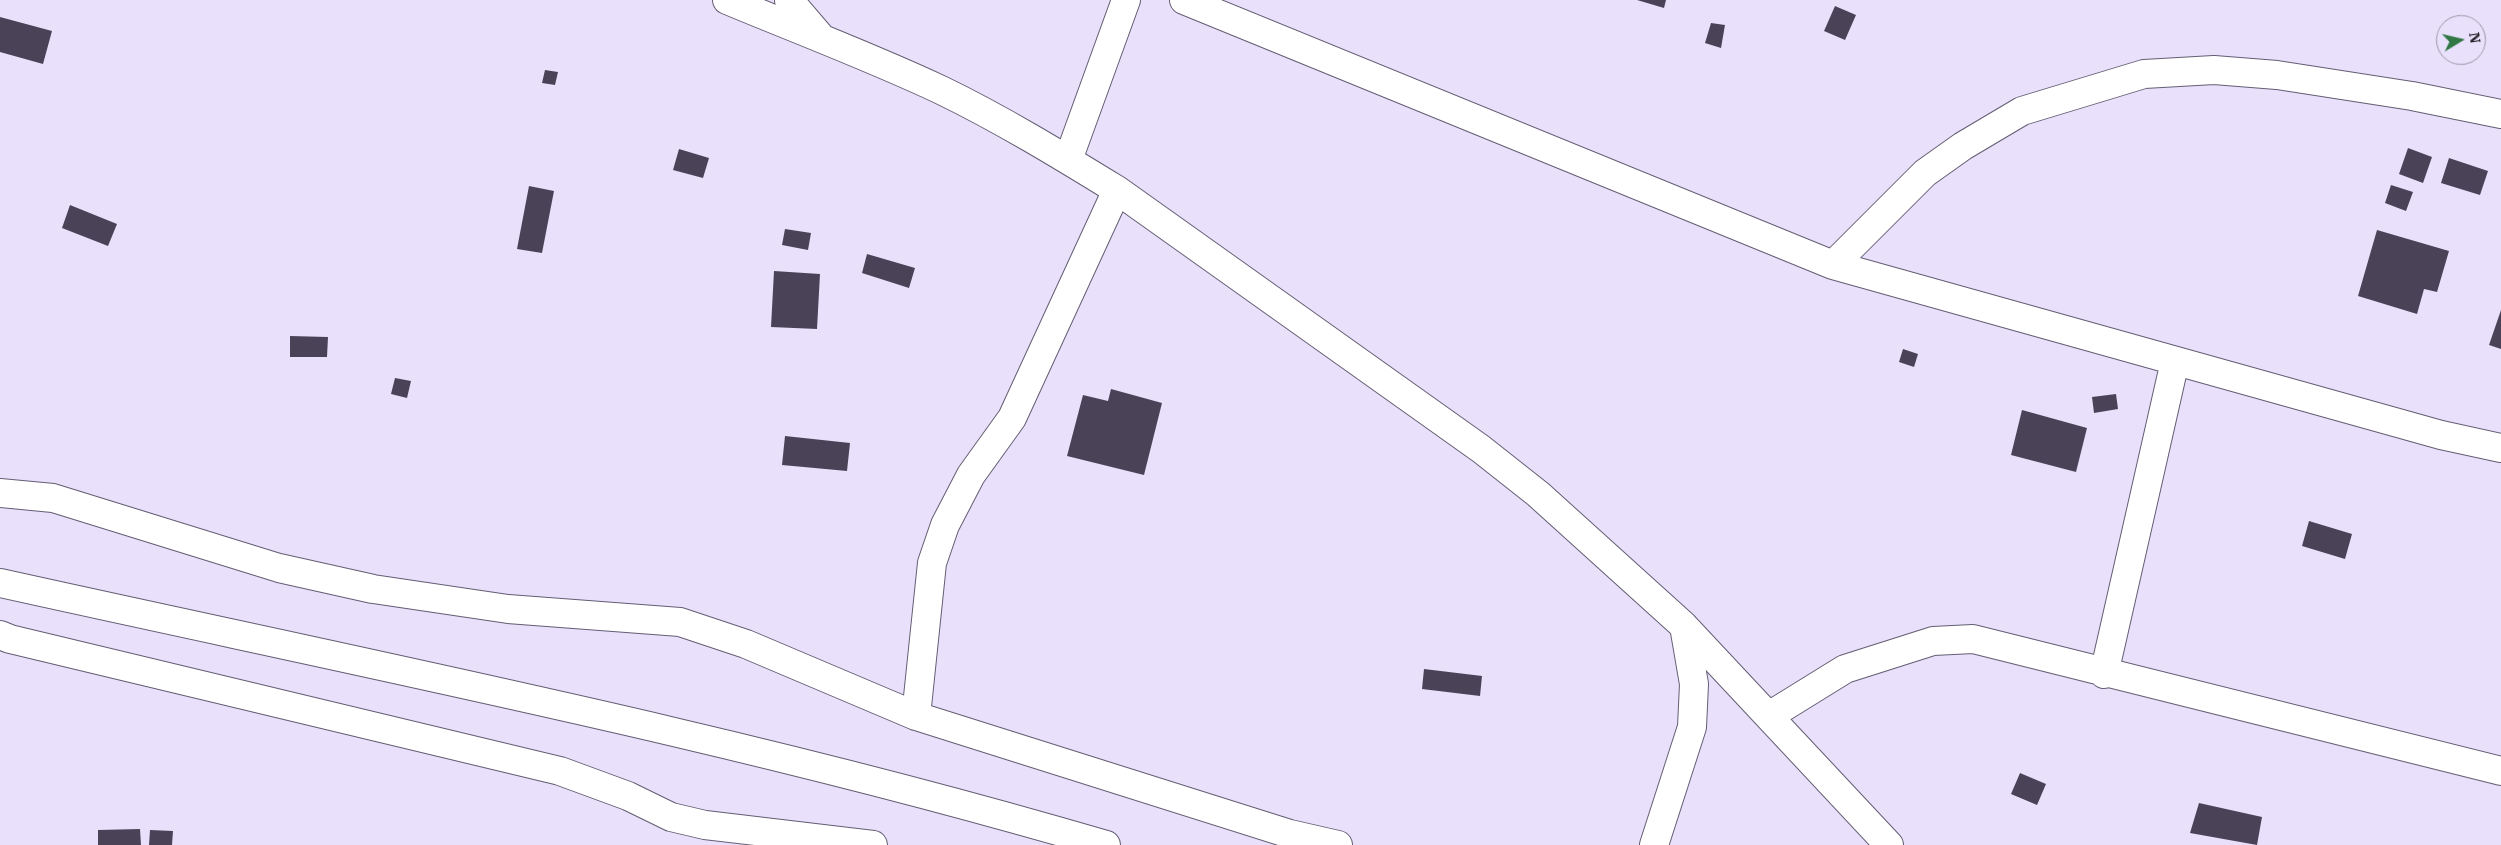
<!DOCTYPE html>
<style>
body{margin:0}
#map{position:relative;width:2501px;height:845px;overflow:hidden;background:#e9e1fb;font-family:"IBM Plex Serif",serif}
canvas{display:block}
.north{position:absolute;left:2436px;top:15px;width:50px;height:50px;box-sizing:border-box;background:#e9e1fb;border:1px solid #9b95a8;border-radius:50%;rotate:81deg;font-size:14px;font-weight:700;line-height:20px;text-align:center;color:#26232c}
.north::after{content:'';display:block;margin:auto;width:18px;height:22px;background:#317845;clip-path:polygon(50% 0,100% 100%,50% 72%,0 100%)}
</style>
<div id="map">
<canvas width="2501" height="845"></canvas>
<div class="north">N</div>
</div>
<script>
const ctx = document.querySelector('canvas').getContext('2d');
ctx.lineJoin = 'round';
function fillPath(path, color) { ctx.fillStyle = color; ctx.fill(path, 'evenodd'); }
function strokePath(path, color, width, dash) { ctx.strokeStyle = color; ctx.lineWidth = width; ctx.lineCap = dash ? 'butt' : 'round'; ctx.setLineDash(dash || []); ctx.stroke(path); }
fillPath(new Path2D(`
 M1637 0H1666L1664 8Z
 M1835 6 1856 15 1845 40 1824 31Z
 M0 17 52 31 43 64 0 52Z
 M1711 23 1725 25 1721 48 1705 43Z
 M545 70 558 72 555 85 542 83Z
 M2408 148 2432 157 2423 183 2399 174Z
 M679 149 709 158 703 178 673 170Z
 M2449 158 2488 171 2480 195 2441 183Z
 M2391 185 2413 192 2406 211 2385 203Z
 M529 186 554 191 542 253 517 249Z
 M70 205 117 224 108 246 62 228Z
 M785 229 811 233 808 250 782 245Z
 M2377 230 2449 251 2437 292 2424 289 2417 314 2358 296Z
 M867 254 915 268 909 288 862 273Z
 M774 271 820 274 817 329 771 327Z
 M2501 310V349L2489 345Z
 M290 336 328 337 327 357H290Z
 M1903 349 1918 354 1914 367 1899 362Z
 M395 378 411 381 407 398 391 394Z
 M1111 389 1162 403 1144 475 1067 456 1083 395 1108 401Z
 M2116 394 2118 409 2094 413 2092 397Z
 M2022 410 2087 428 2076 472 2011 455Z
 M785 436 850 443 847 471 782 465Z
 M2309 521 2352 534 2345 559 2302 546Z
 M1424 669 1482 676 1480 696 1422 689Z
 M2020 773 2046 784 2037 805 2011 794Z
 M2199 803 2262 817 2257 845 2190 833Z
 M140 829 141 845H98V830Z
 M150 830 173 831 172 845H149Z`), '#4a4358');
const street = new Path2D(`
 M727 0C799 30 871 57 941 90 1001 119 1060 155 1117 190L1481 449 1538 494 1684 626 1694 684 1692 727 1654 845
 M789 0 819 35
 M1184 0 1833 265 2441 435 2501 448
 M1068 160 1126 0
 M1833 265 1925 173 1963 146 2022 111 2144 74 2214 70 2277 75 2412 96 2501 114
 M0 493 53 498 279 568 373 589 508 609 680 622 746 644 916 716 1290 834 1338 845
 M1684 626 1889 845
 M0 635 10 639 560 771 628 796 671 817 705 825 873 845
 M2104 674 2175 361
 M916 716 932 563 945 525 971 475 1012 418 1117 190
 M1769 716 1845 669 1933 641 1973 639 2501 771`);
const secondary = new Path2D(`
 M0 583C370 665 743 738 1106 845`);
strokePath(street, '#645d73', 30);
strokePath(secondary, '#645d73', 30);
strokePath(street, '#fff', 28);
strokePath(secondary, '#fff', 28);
</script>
